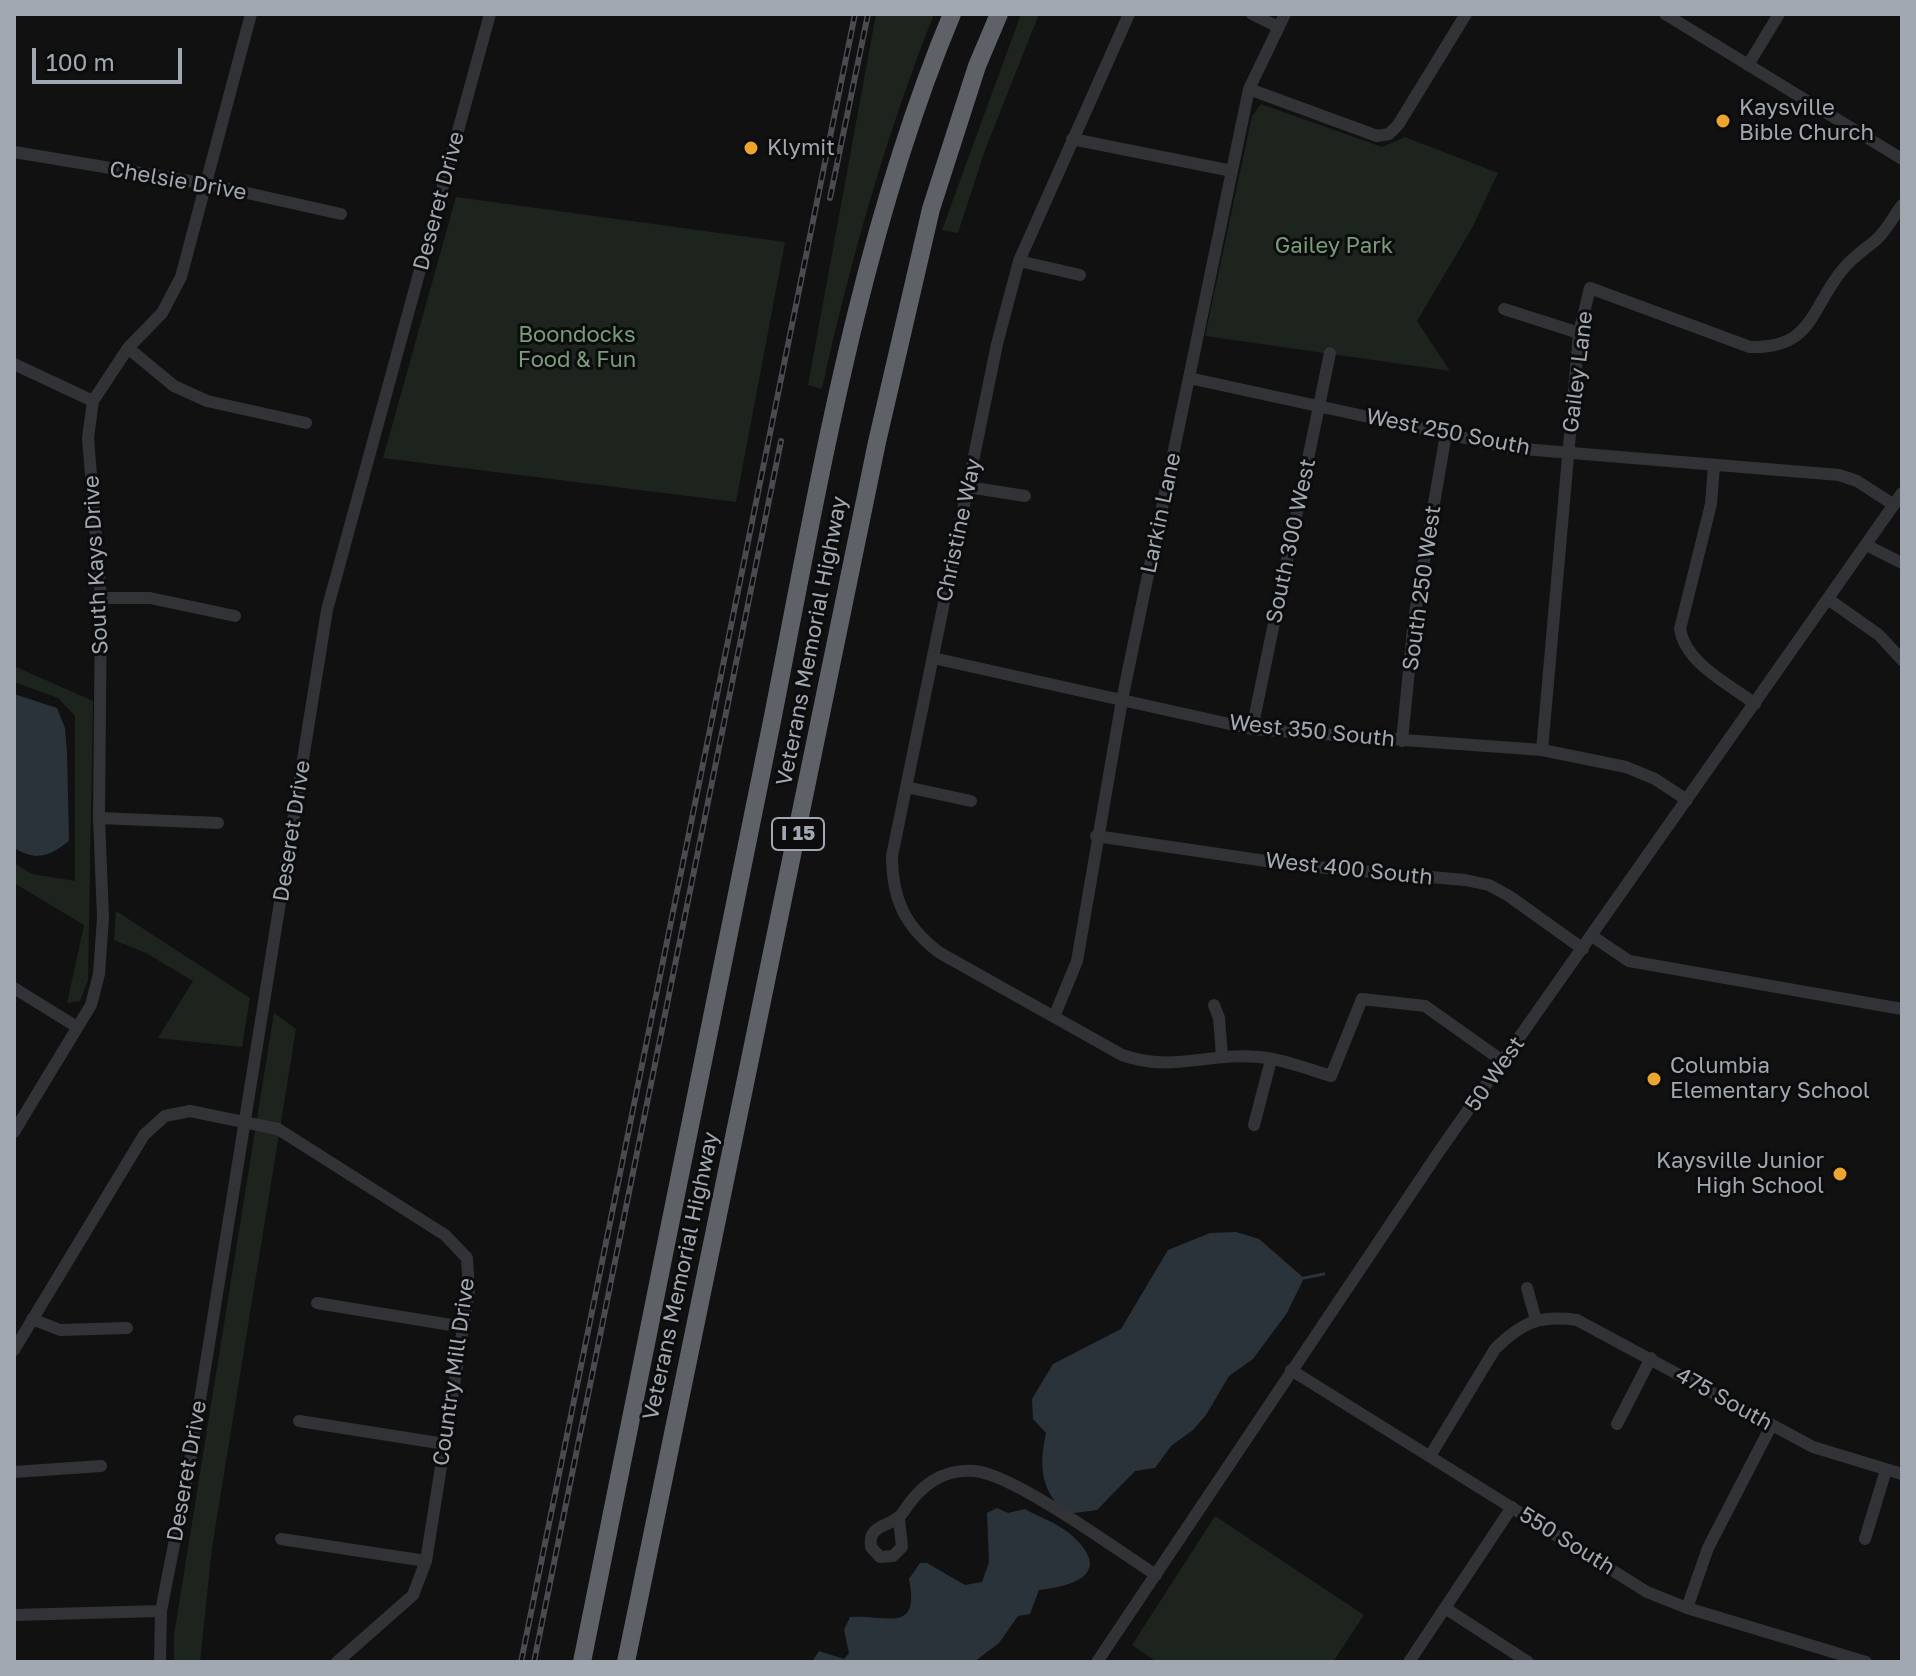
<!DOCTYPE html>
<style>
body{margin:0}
#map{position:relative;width:1916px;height:1676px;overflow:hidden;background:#111112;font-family:"Golos Text",sans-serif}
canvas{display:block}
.frame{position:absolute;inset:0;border:16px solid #a2a8b2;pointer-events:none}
.scale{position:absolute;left:32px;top:48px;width:150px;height:36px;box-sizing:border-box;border:4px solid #a2a8b2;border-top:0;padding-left:10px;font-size:24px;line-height:28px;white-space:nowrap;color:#a2a8b2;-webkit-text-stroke:6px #0c0c0d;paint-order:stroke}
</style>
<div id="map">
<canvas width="1916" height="1676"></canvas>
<div class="frame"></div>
<div class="scale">100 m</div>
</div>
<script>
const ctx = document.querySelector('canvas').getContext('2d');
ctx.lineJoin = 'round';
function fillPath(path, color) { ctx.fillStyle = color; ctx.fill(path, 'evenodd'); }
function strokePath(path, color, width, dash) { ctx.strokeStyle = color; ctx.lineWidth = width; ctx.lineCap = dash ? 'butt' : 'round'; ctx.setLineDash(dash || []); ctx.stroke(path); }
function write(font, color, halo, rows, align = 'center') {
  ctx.font = font + ' "Golos Text",sans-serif'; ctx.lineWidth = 6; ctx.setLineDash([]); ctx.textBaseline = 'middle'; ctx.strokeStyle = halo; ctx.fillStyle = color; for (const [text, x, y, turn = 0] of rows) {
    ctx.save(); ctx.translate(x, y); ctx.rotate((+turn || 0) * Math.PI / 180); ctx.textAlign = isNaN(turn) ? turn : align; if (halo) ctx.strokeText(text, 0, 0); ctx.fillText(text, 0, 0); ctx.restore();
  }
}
fillPath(new Path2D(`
 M876 14H934C886 135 850 261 822 389L808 385Z
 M1021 14H1039L985 150 958 233 942 230Z
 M1261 104 1382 147 1405 137 1498 173 1472 228 1417 321 1450 371 1205 336 1252 116Z
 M456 197 785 242 736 502 383 458Z
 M14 666 93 701 88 980 80 1001 67 1003 84 925 14 883V863L32 874 75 881V716L58 698 14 682Z
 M116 911 250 998 242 1047 158 1038 193 981 146 953 114 940Z
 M274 1013 296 1029 212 1548 200 1662H174V1635Z
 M1215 1516 1364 1615 1333 1662H1157L1132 1645Z`), '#1d241e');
fillPath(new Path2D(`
 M14 694 57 708 65 728 67 752 69 841C49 857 36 861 14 848Z
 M1236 1232 1259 1239 1304 1278 1287 1313 1253 1359 1229 1376 1206 1415 1193 1430 1171 1446 1155 1468 1135 1471 1097 1510 1067 1514C1040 1491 1039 1465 1046 1433L1033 1419 1032 1399 1053 1364 1121 1329 1168 1250 1210 1233Z
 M997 1508 1008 1513 1025 1509C1039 1517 1057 1523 1069 1533 1114 1571 1078 1586 1039 1590L1030 1614 1018 1616 999 1643 974 1662H812L819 1651 844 1659 849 1653 844 1630 850 1617C887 1614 920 1635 909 1579L920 1563H927L965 1585 982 1582 989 1562 987 1513Z`), '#2a333a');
strokePath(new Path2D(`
 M1304 1278 1324 1274`), '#2a333a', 3);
strokePath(new Path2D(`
 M1129 14 1019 261 997 344 892 856C892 899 905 927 940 953L1122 1055C1173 1073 1209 1052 1259 1057 1283 1059 1308 1069 1331 1076L1362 999 1425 1006 1504 1062
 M1252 14 1278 27
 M1665 14 1902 159
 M1748 65 1779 14
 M1249 89 1377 136 1389 134 1398 125 1466 14
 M1072 139 1232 171
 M14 152 207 184 341 214
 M1019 261 1080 275
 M1504 309 1579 333
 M128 348 174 386 207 401 306 423
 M14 364 93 401
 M1189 378 1511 448 1839 475 1857 481 1894 505
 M1714 466 1711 504 1680 629C1686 664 1728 683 1755 704
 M968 487 1025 496
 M1866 545 1902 563
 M101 598H150L235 616
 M1828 599 1879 635 1902 660
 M933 658 1252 729 1542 750 1626 767 1655 779 1687 800
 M1252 729 1330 353
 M1402 741 1414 619 1446 434
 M1542 750 1579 333 1590 288 1750 347C1813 349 1810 309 1843 269 1853 257 1864 250 1876 240 1886 231 1894 216 1902 205
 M906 787 971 801
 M99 818 218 823
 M1096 836 1293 865 1465 880 1489 885 1509 896 1583 949
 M1592 936 1629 961 1902 1009
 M14 988 77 1027
 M1214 1005 1219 1018 1222 1056
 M1054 1017 1077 961 1122 700 1249 89 1285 14
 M1254 1125 1271 1060
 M14 1132 91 1005 99 974 103 918 99 818 101 598 88 438 93 401 128 348 162 313 181 277 251 14
 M1527 1288 1536 1320
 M317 1303 463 1327
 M32 1319 60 1330 127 1328
 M14 1350 144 1135 165 1116 190 1111 278 1129 445 1235 467 1258 469 1291 426 1561 413 1595 337 1662
 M1291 1370 1647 1592 1687 1608 1866 1662
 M299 1421 445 1444
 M1617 1424 1651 1358
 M1430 1456 1495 1349C1522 1322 1540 1315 1577 1320L1813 1447 1902 1474
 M14 1472 101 1466
 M899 1519 902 1547 893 1556 880 1557 871 1547C867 1522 894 1528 904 1511 920 1486 943 1468 975 1471 1015 1475 1117 1550 1156 1575
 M281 1539 426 1561
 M1865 1539 1886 1470
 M1445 1608 1528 1662
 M1687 1608 1708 1548 1771 1426
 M14 1615 161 1611
 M160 1662 161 1611 189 1468 327 610 490 14
 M1097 1662 1438 1153 1902 493
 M1409 1662 1512 1507`), '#323337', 12);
strokePath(new Path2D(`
 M582 1662C645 1348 708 1035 772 721 818 488 860 233 952 14
 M626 1662 877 442 931 209 977 66 999 14`), '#5e6168', 18);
const rail = new Path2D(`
 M830 198 868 14
 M521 1662 855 14
 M534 1662 781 441`);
strokePath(rail, '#494b50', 6);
strokePath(rail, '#0c0c0d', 3, [9]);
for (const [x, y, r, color] of [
 [1723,121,8,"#eca62e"],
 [751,148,8,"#eca62e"],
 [1654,1079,8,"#eca62e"],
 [1840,1174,8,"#eca62e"]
]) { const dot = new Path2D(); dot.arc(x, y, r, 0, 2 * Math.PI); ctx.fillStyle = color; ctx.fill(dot); strokePath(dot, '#0c0c0d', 3); }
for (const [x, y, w] of [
 [798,834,52]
]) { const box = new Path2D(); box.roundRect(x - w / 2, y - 16, w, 32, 6); ctx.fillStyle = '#0c0c0d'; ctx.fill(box); strokePath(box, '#a2a8b2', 2); }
write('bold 20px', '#a2a8b2', null, [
 ["I 15",798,834]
]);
write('22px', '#a2a8b2', '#0c0c0d', [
 ["Kaysville",1739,108],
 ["Bible Church",1739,133],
 ["Klymit",767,148],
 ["Columbia",1670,1066],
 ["Elementary School",1670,1091],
 ["Kaysville Junior",1824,1161,"right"],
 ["High School",1824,1186,"right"]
], 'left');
write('22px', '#a2a8b2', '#0c0c0d', [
 ["Chelsie Drive",178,181,10],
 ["Deseret Drive",439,201,-75],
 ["Gailey Lane",1578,372,-83],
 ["West 250 South",1448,432,11],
 ["Larkin Lane",1161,513,-78],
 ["Christine Way",959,530,-78],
 ["South 300 West",1291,541,-78],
 ["South Kays Drive",96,565,-93],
 ["South 250 West",1422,588,-82],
 ["Veterans Memorial Highway",812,641,-79],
 ["West 350 South",1312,731,6],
 ["Deseret Drive",292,831,-81],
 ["West 400 South",1349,869,6],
 ["50 West",1495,1074,-55],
 ["Veterans Memorial Highway",681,1276,-78],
 ["Country Mill Drive",454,1372,-82],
 ["475 South",1724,1399,29],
 ["Deseret Drive",187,1471,-80],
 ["550 South",1567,1541,32]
]);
write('22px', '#799d7a', '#0c0c0d', [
 ["Gailey Park",1334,246],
 ["Boondocks",577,335],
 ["Food & Fun",577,360]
]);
</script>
